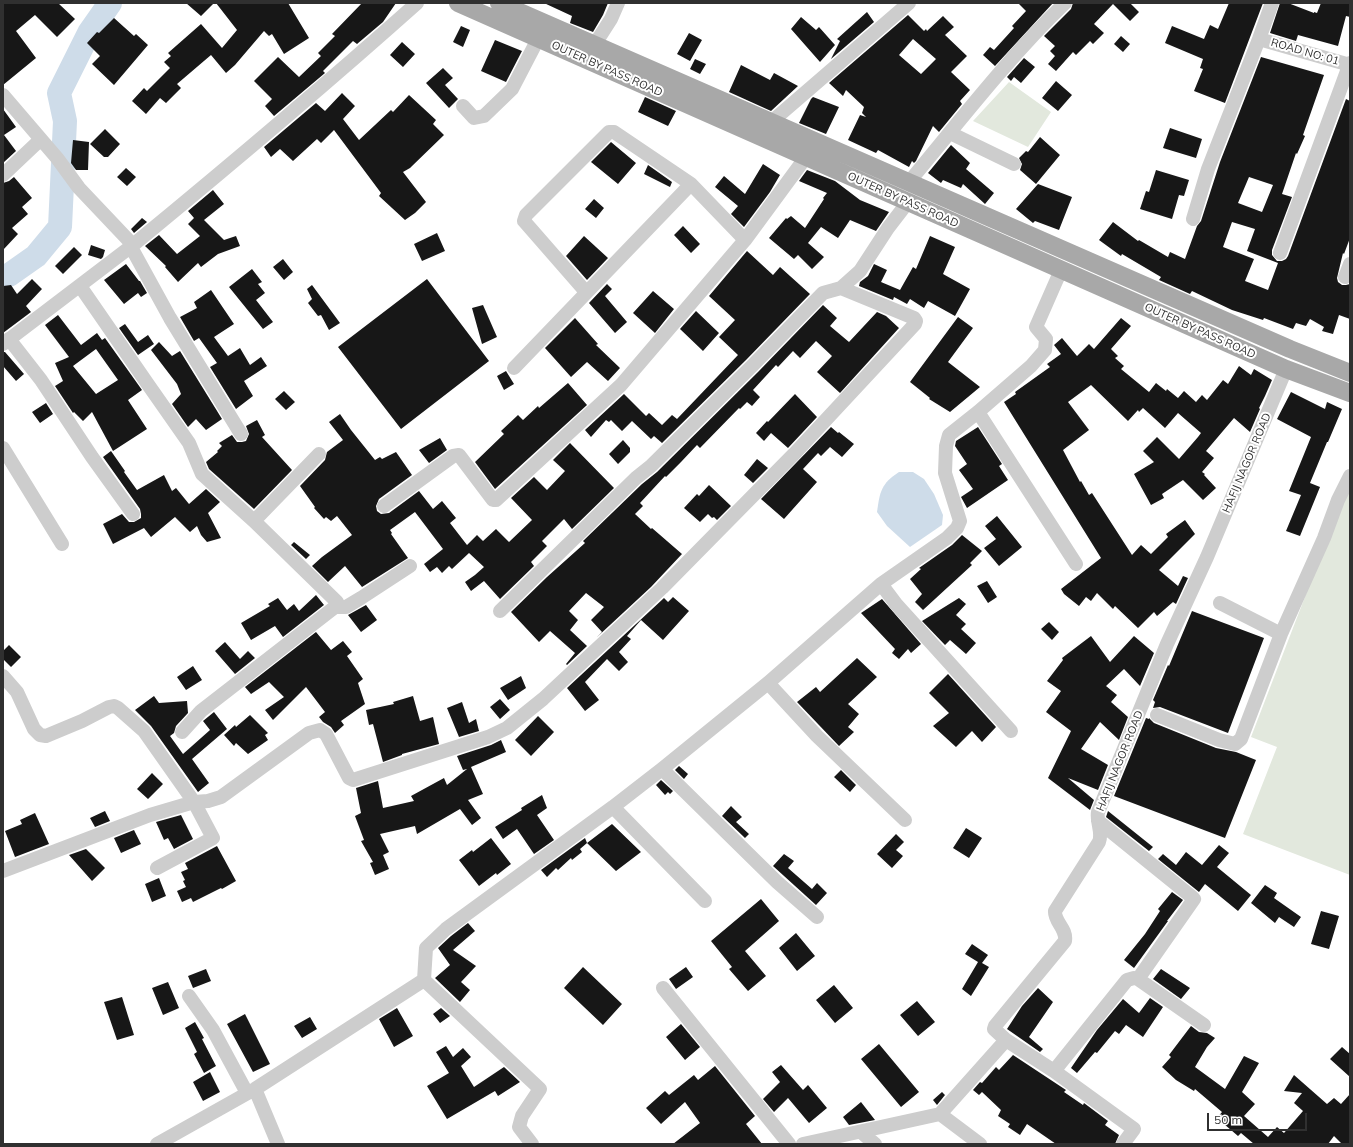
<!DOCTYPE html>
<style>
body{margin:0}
#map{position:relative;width:1353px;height:1147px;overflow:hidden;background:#fff;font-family:Mulish,sans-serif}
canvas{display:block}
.frame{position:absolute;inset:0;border:4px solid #303030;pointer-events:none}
.scale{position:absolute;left:1207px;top:1113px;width:100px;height:18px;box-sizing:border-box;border:2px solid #303030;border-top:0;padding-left:5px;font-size:12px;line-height:14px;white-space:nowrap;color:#303030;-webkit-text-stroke:3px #fff;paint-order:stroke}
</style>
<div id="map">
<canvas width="1353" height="1147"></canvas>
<div class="frame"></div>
<div class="scale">50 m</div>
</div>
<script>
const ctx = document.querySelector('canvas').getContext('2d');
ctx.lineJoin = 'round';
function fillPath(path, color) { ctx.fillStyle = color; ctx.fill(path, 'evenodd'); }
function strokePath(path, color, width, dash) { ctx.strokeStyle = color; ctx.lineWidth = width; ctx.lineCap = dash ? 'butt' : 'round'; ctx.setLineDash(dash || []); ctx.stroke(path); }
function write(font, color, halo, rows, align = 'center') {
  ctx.font = font + ' Mulish,sans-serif'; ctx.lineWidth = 4; ctx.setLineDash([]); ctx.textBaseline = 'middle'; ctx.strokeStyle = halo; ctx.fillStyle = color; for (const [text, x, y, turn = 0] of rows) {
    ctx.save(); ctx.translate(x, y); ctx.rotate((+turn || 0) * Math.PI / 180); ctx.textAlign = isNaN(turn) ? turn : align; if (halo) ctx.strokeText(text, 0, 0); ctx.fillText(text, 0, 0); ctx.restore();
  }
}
fillPath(new Path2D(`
 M1009 82 1051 112 1028 147 973 121Z
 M1350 480V875L1243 834 1277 747 1251 737Z`), '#e2e8dd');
fillPath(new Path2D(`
 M899 472H913L924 479 934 494 943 515 942 525 910 547 887 526 877 512C880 491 881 484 899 472Z`), '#cedce9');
strokePath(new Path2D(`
 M3 276 9 275 36 256 60 227 65 121 59 93 89 33 110 3`), '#cedce9', 24);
fillPath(new Path2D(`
 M3 3H58L75 19 57 37 35 15 16 31 36 58 3 85Z
 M186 3H214L201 16Z
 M216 3H288L309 38 284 54 272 34 269 36 264 31 235 65 226 73 211 55 177 84 181 88 166 103 160 98 146 114 132 101 144 88 147 91 170 68 164 62 171 56 168 53 201 24 222 48 237 30Z
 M362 3H396L383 22 357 44 353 41 323 71 325 73 274 116 265 106 272 99 254 81 278 57 299 77 321 56 318 53 335 36 332 34Z
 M544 3H608L603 15 593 32 570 23 572 16Z
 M1018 3H1053L995 66 983 55 990 47 994 50 1014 28 1012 26 1026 11Z
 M1073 3H1130L1139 12 1130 21 1113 4 1094 24 1104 33 1093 44 1090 41 1076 55 1073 52 1056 71 1048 64 1055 56 1050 51 1055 46 1044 36 1071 9Z
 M1229 3H1263L1225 103 1194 91 1203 69 1200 68 1203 59 1165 43 1172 26 1204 39 1210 25 1218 29Z
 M1280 3H1288L1314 13V12L1317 13 1321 3H1350V17L1346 16 1338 46 1298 35 1296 41 1270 33Z
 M867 12 874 22 831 59 840 41 837 39Z
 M908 15 924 31 926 29 927 31 943 16 954 27 945 35 967 56 951 72 970 90 960 101 962 104 939 132 933 126 916 161 914 163 912 161 909 167 878 150 876 153 848 140 860 115 866 117 862 113 864 107 846 90 843 96 829 83ZM913 39 936 59 921 74 899 55Z
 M801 17 816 30 819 27 835 45 820 62 791 29Z
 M114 18 134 36 136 34 148 45 114 85 92 64 100 56 87 43 97 32 99 33Z
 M461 26 470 30 463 47 453 42Z
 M689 33 702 40 690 61 677 54Z
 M1121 36 1130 44 1123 52 1114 44Z
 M495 40 522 51 506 82 481 71Z
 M402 42 415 54 403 67 390 55Z
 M1261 57 1324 75 1303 135 1305 136 1297 154 1296 153 1282 194 1292 197 1272 250V255L1277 261H1282L1286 259 1288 256 1346 99 1350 101V238L1344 254 1343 253 1337 278 1338 282 1342 285H1346L1350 284V319L1339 315 1333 334 1322 331 1324 327 1310 319 1306 326 1296 323 1293 329 1264 318 1263 320 1232 310 1192 291 1190 294 1159 280 1161 277 1122 254 1121 256 1099 240 1113 222 1138 241 1139 240 1168 257 1170 252 1185 259 1197 226 1201 221 1220 162ZM1249 177 1273 185 1262 212 1238 203ZM1232 222 1255 229 1247 251 1278 263 1268 290 1245 281 1254 259 1223 247Z
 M1024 58 1035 67 1021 83 1014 77 1011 81 1007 77Z
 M695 59 706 64 700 74 690 69Z
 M741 65 770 80 774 73 798 86 771 111 729 92Z
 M443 68 453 78 445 85 458 99 449 108 426 83Z
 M1056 81 1072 95 1058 111 1042 98Z
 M342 93 355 106 343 119 359 140 391 110 393 112 409 95 436 120 433 124 444 135 410 168 403 172 426 202 415 213 405 220 379 196 381 193 334 130 321 143 317 139 293 161 280 149 271 157 264 147 316 103 325 111Z
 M645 97 676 111 668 126 638 112Z
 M813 97 839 107 826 134 799 123 811 99Z
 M3 109 16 127 4 135 16 151 3 163Z
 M1170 128 1202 139 1196 158 1163 148Z
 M105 129 120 144 108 157H104L90 144Z
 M1040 137 1060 155 1036 184 1020 170 1022 164 1019 158 1026 151 1028 152Z
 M73 140 89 142 88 170H76L71 163Z
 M611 142 636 163 618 184 591 162Z
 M951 145 970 163 966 169 994 193 985 204 963 184 961 188 943 180 941 183 928 173Z
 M763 164 780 175 770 192 744 227 731 214 738 206 715 187 724 176 745 194Z
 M648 165 672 182 670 187 644 174Z
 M126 168 136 177 127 186 117 177Z
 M807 170 835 181 860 200 889 212 876 231 850 220 838 238 821 227 808 243 824 257 812 269 798 255 794 259 769 238 786 218 787 219 791 216 805 228 824 199 823 198 827 193 799 181Z
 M1156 170 1189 180 1184 196 1179 195 1172 219 1140 209 1146 191 1149 192Z
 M14 177 32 198 22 207 28 214 12 228 18 234 3 250V183L9 181Z
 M1038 184 1072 197 1059 230 1035 221 1033 223 1016 209Z
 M213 190 224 204 204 220 224 240 236 236 240 246 218 254 201 267 198 263 178 282 165 267 166 266 145 246 159 235 177 254 200 236 188 224 194 218 188 211Z
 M594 199 604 208 596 218 585 209Z
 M142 218 147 222 134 233 131 229Z
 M683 226 700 244 691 253 674 235Z
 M437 233 445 251 422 261 414 244Z
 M584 236 608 258 587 280 566 256Z
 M930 236 955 247 943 274 970 289 955 316 928 301 924 308 910 299 907 304 894 297 893 300 859 286 860 282 868 276 874 264 887 270 881 282 900 290 913 267 916 269Z
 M91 245 105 250 103 257 101 259 88 255Z
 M74 247 82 255 63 274 55 266Z
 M747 251 773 275 780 267 810 294 746 360 662 443 654 436 651 439 632 421 622 431 611 420 609 422 606 420 591 437 585 430 624 394 646 416 649 413 662 425 672 415 677 419 738 355 719 337 735 320 709 296Z
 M283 259 293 272 284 280 273 267Z
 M126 264 139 281H140L147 293 141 297 138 293 124 304 104 280Z
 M252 269 262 282 258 284 265 293 256 300 273 322 263 329 229 287Z
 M32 279 42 289 26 306 31 312 3 333V286L11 285 17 294Z
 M427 279 489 361 401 429 338 347Z
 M607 284 612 289 605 296 627 322 615 333 589 303Z
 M312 285 340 323 329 330 321 315 318 316 308 303 312 299 307 289Z
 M211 290 234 324 214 337 228 356 240 348 250 365 261 357 267 366 244 381 253 396 236 409 210 367 217 363 199 338 194 341 180 317 197 308 194 302Z
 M653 291 674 309 655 333 633 313Z
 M483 305 497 337 482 344 472 308Z
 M823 305 837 318 830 326 849 342 877 312 886 316 899 328 840 393 817 372 832 356 816 341 800 358 793 351 778 367 776 365 753 390 760 397 752 406 747 402 740 409 739 408 700 448 697 445 681 462 666 477 665 476 640 503 643 506 635 514 651 529 652 528 682 554 651 587 596 638 602 632 591 620 604 607 586 593 569 611 578 620 570 630 587 646 567 665 566 664 575 653 550 631 539 642 511 612 547 577 585 543 583 541 642 484 657 472 758 372Z
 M696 311 719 333 703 351 680 329Z
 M58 315 81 345 97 333 102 340 105 338 142 390 128 400 147 429 113 451 92 412 83 421 74 412 73 413 55 386 63 381 55 363 69 357 45 325ZM96 349 118 380 96 394 73 366Z
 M958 317 973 328 948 362 980 387 950 412 929 399 930 398 910 382Z
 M575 318 598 344 596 345 620 368 608 381 587 362 571 377 545 348Z
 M1121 318 1131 326 1111 349 1118 356 1115 358 1124 366 1121 369 1149 392 1156 383 1166 391 1167 389 1178 398 1184 391 1196 402 1202 395 1207 400 1223 380 1228 384 1239 366 1251 375 1254 369 1272 380 1265 396 1259 408 1260 409 1250 432 1234 418 1206 451 1214 458 1202 472 1205 474 1204 475 1216 488 1203 500 1183 480 1162 494 1164 498 1151 505 1134 474 1154 462 1143 451 1157 437 1179 459 1198 437 1201 433 1178 413 1165 428 1143 408 1139 412 1138 410 1128 421 1091 385 1068 402 1089 430 1063 450 1080 482 1081 481 1089 495 1092 493 1132 555 1141 545 1151 554 1168 537 1166 534 1185 520 1195 534 1159 570 1178 586 1183 576 1188 578 1176 604 1173 602 1157 616 1154 612 1138 628 1115 606 1113 609 1097 593 1091 601 1086 597 1079 606 1064 594 1061 589 1101 558 1004 402 1016 394 1015 392 1050 367 1047 364 1061 354 1054 345 1062 338 1077 356 1089 344 1094 349Z
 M125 324 138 342 148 335 154 344 138 355 119 328Z
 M159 342 172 356 180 351 222 419 206 430 196 419 188 427 172 404 181 394 177 384 151 350Z
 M3 352H5L24 374 16 381 3 366Z
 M506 371 514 384 504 390 497 376Z
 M568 383 587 405 495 489 475 462 504 434 501 431 518 415 523 420 538 406 539 408Z
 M284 391 295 402 286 410 275 399Z
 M1291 392 1325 409 1327 402 1342 409 1328 442H1327L1310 483 1320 487 1300 536 1286 531 1301 495 1289 491 1311 437 1277 419Z
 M795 394 817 417 788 448 771 433 764 441 756 433 767 421 768 422Z
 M46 403 53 414 40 423 32 412Z
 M340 414 351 430 375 460 380 457 382 459 396 452 412 475 379 499 376 506 377 511 381 514 389 513 419 491 433 509 442 501 456 518 450 523 467 545 477 535 483 541 496 529 509 542 532 520 511 498 534 477 547 490 565 471 553 460 570 443 614 488 572 529 564 519 542 541 547 546 531 562 534 566 500 599 484 581 471 591 465 582 475 575 484 567 469 553 452 569 449 566 442 573 437 567 430 572 424 564 443 549 415 512 390 530 392 533 391 534 408 558 362 587 345 566 328 582 312 566 322 557 352 535 337 516 331 521 326 517 324 519 314 508 315 507 300 486 325 460 327 452 343 440 329 422Z
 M257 420 265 435 262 437 292 470 254 509 209 469 206 462 218 452 217 451 222 446 219 443 232 435 237 442H242L246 441 249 434 246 426Z
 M831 427 838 433 839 432 854 444 842 457 830 447 821 456 818 453 803 469 817 482 784 519 761 499Z
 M978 427 1002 464 999 466 1008 480 967 508 961 497 973 489 959 470 967 464 955 446 956 441Z
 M440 438 447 450 429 463 419 450Z
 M623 440 630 448V452L618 464 609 454Z
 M111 451 125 471 124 472 137 490 164 475 172 491 176 488 189 504 206 489 220 502 208 513 221 538 207 542 201 535 197 526 190 532 175 517 151 537 144 528 113 544 103 524 122 514 129 522H134L141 518V514L140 509 103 457Z
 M757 459 768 468 753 483 744 475Z
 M709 485 731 506 717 520 714 517 712 518 708 514 700 522 684 508 697 494 699 496Z
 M997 516 1022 547 999 566 984 548 996 539 985 526Z
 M962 535 982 551 970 563 972 565 923 610 915 602 922 594 910 579 921 569 919 568 952 545Z
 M294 542 310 555 306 559 291 545Z
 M987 581 997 597 988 603 977 586Z
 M316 595 324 605 283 637 275 626 251 640 241 623 270 606 268 604 278 598 287 610 294 604 299 611Z
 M673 597 689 611 663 640 641 620 627 636 631 639 619 652 628 662 619 671 607 659 585 682 599 700 585 711 567 688 664 598 668 602Z
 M959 598 966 604 956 615 966 624 961 629 976 643 966 654 950 640 945 645 922 621Z
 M882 599 921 644 911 653 908 649 899 659 892 653 895 649 861 613Z
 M366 605 377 620 361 632 348 615Z
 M1192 611 1264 638 1228 733 1160 707 1153 708 1155 702 1153 700 1168 665 1169 666Z
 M1049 622 1059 632 1052 640 1041 629Z
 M316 632 331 650 343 641 352 652 347 656 363 679 358 683 365 704 341 721 344 725 335 733 331 727 323 722 319 717 325 712 306 687 273 720 265 710 284 697 269 682 251 694 245 687Z
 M1091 636 1110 662 1134 636 1154 653 1140 686 1124 669 1106 686 1117 695 1111 702 1128 717 1119 740 1100 722 1081 749 1108 765 1098 790 1068 778 1094 800 1090 810 1048 778 1071 731 1046 712 1061 691 1047 681 1063 660 1062 658Z
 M225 642 240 659 248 651 255 658 235 674 215 651Z
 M9 645 21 657 11 667 3 659V651Z
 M857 658 877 677 848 704 859 714 848 727 854 732 839 746 797 702 816 687 820 692Z
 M193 666 202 680 186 690 177 677Z
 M948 674 996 727 982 742 972 731 956 747 933 726 949 713 929 693Z
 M521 676 526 688 508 700 500 688Z
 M154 696 159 703 187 701 188 713 176 726 174 733 170 736 183 754 210 730 203 721 214 712 227 729 192 759 209 783 198 792 151 726 135 710Z
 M413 696 420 721 433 717 439 744 402 754V755L383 762 373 724 369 725 366 710 394 704 393 702Z
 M500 699 510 710 500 719 490 707Z
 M462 702 469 723 476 719 479 731 459 737 447 708Z
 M250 715 268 733 265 735 268 740 248 754 236 743 234 746 224 735 235 725 236 727Z
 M538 716 554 732 531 756 515 740Z
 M1146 718 1149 719V718L1154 723 1216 748 1236 752 1256 760 1225 838 1114 796Z
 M501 740 506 752 471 767 483 794 468 800 481 818 472 825 460 809 417 834 415 826 380 834 389 852 383 855 389 869 375 875 370 863 373 862 361 841 364 840 355 816 361 813 356 788 378 781 383 808 414 801 411 796 444 778 447 785 467 769 463 770 457 756 491 745Z
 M679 766 688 774 684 779 675 770Z
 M841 770 856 785 850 792 834 777Z
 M152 773 163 784 148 799 137 789Z
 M661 780 673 791 670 794 668 792 665 795 656 785Z
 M542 795 547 808 537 815 554 840 534 854 517 829 503 839 495 827 522 810 521 808Z
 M731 806 742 817 736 822 749 834 745 838 722 816Z
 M105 811 110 821 95 827 90 818Z
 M1108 811 1153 847 1149 851 1106 817Z
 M35 813 49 844 15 857 5 831 22 824 20 820Z
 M181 815 193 839 174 849 168 838 164 840 156 822Z
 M612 824 641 852 616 871 587 843 580 849 582 852 572 860 571 858 558 870 556 868 547 877 541 870 585 838 587 843Z
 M966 828 982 838 969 858 953 848Z
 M134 830 141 844 121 853 114 838Z
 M896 834 904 842 896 850 903 856 892 868 877 854Z
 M491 838 511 864 497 875 496 873 479 886 459 860 472 850 473 852Z
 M1219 845 1229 853 1217 867 1251 895 1238 911 1205 884 1199 892 1158 859 1163 854 1176 865 1186 852 1202 865Z
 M217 846 236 881 222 889 221 888 193 902 191 898 182 902 177 891 186 887 183 881 185 880 181 872 188 869 185 863Z
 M86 849 105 868 92 881 69 855Z
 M784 854 794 861 788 868 812 889 817 883 827 893 816 905 773 866Z
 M159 878 166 896 152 902 145 884Z
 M1265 885 1277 893 1274 898 1301 917 1294 927 1279 917 1275 923 1251 903Z
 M1172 892 1183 900 1167 921H1168L1134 968 1124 960 1145 934 1160 911 1158 909Z
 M761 899 779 921 745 951 766 976 748 991 729 969 732 967 711 941Z
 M1321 911 1339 916 1329 949 1311 944Z
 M468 923 475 931 453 950 476 966 461 982 470 990 460 1002 435 978 450 965 438 948 451 936Z
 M796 933 815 956 797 971 779 948Z
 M972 944 988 955 982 963 989 967 971 996 962 989 978 962 965 954Z
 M583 967 622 1004 603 1025 564 988Z
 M686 967 693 977 676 989 669 979Z
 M206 969 211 981 193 988 188 976Z
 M1161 969 1190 988 1181 999 1153 979Z
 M168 982 179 1008 163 1015 152 988Z
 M834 985 853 1008 835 1023 816 1000Z
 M1038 988 1053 1002 1029 1037 1043 1049 1040 1052 1007 1029 1022 1006Z
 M122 997 134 1035 117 1040 104 1002Z
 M1150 998 1163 1007 1143 1037 1126 1025 1119 1034 1115 1031 1097 1053 1095 1052 1077 1073 1071 1068 1097 1030 1123 999 1139 1013Z
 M917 1001 935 1022 918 1036 900 1015Z
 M397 1008 413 1036 394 1047 379 1019Z
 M441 1008 450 1016 440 1023 433 1014Z
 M245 1014 270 1064 253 1072 227 1024Z
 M310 1017 317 1029 302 1038 294 1026Z
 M195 1022 204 1038 202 1039 216 1066 204 1073 194 1054 197 1052 185 1028Z
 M681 1024 700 1047 685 1060 666 1037Z
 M1191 1026 1199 1032 1207 1033 1215 1038 1207 1047 1195 1067 1225 1089 1244 1056 1259 1063 1242 1092 1255 1104 1244 1116 1268 1137 1277 1127 1284 1133 1303 1111 1294 1103 1302 1093 1284 1091 1294 1075 1327 1104 1334 1098 1341 1104 1350 1094V1144H1342L1334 1136 1328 1144H1254L1241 1133 1238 1136 1217 1118 1222 1112 1195 1089 1194 1091 1176 1080 1162 1067 1171 1057 1169 1055Z
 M879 1044 919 1092 901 1107 861 1059Z
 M446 1046 453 1057 463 1048 471 1057 461 1066 474 1087 504 1067 520 1082 498 1096 495 1091 447 1119 427 1086 449 1073 436 1052Z
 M1342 1047 1350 1054V1077L1330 1059Z
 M1013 1055 1066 1090 1064 1092 1083 1105 1084 1103 1108 1121 1105 1125 1119 1135 1115 1144H1056L1027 1124 1020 1135 1008 1127 1010 1124 998 1116 1001 1110 982 1092 979 1095 973 1090 980 1082 982 1083 996 1067 999 1070Z
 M781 1065 803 1090 808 1085 827 1108 809 1123 788 1098 774 1112 763 1099 780 1082 772 1072Z
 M715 1066 755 1116 746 1124 762 1144H673L700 1123 685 1102 661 1124 646 1108 665 1091 669 1095 694 1075 698 1080Z
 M210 1072 220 1092 203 1101 193 1082Z
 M942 1092 945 1095 937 1105 933 1100Z
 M861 1102 875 1120 849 1125 843 1117Z`), '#171717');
strokePath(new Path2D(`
 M1259 39 1350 65
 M595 44 611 19 618 3
 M3 95 57 158 79 188 133 245C229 166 324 86 417 3
 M463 106 474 118 484 116 512 89 538 39
 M770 123 909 3
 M950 133 1014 164
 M3 175 40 140
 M909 182C959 122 1008 58 1065 3
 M1193 219 1208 169 1259 39 1272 3
 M131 247 170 318 241 434
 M1280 253 1350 63
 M1345 277 1350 264
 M80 286 147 383 189 443 202 474 254 521 337 602 335 607 201 711 182 732
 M586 292 524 221 526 215 609 132H614L691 184 745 240
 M9 339 41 380 92 457 133 514
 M3 344 133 245
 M514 368 691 184
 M978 412 1076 564
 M3 448 62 544
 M384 506 453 456 459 455 493 500H496L621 385 745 240 806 157
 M254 521 319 454
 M881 584 896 604 1011 731
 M1220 603 1281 634
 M335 607H346L361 598 410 566
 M500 611 636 478 651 466 752 366 823 293 841 288 860 271 888 228 908 202
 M3 676 17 692 34 729 40 735 46 736 82 721 109 707 114 706 118 708 144 731 194 802 208 801 221 797 309 733 320 730 326 734 349 778 353 780 488 737 507 728 543 699 662 588 795 453 915 324 916 321 914 318 841 288
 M768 683 817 736 905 820
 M1157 715 1219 740 1235 744 1241 739 1281 634 1324 538 1338 500 1350 476
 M662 769 777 882 817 917
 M613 807 705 901
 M3 871 150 815 194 802 213 838 157 868
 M1138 979 1204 1025
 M663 988 789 1144
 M189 996 213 1030 247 1093
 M1006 1040 1054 1071 1134 1129 1123 1144
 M1054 1071 1127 980 1134 978 1138 979 1194 899 1192 897 1098 821
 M255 1089 278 1144
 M940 1114 980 1144
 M861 1132 875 1144
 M157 1144 255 1089 424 980
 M532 1144 519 1127 522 1116 540 1089 424 980 426 948 446 929 613 807 662 769 768 683 881 584 947 538 957 528 960 521 945 473 946 446 949 435 978 412 1031 366 1045 350 1046 339 1036 327 1061 270
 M803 1144 940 1114 1006 1040 994 1029 995 1026 1065 941C1067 928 1054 922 1055 911L1099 842C1103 832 1096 822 1098 812L1167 644 1207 557 1286 369`), '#cdcdcd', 14);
strokePath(new Path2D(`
 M458 3 1286 369 1350 393
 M499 3 1290 349 1350 373`), '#a8a8a8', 18);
write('11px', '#303030', '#fff', [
 ["ROAD NO: 01",1305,52,16],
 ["OUTER BY PASS ROAD",607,69,24],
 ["OUTER BY PASS ROAD",903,200,24],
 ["OUTER BY PASS ROAD",1200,331,24],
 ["HAFIJ NAGOR ROAD",1247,463,-67],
 ["HAFIJ NAGOR ROAD",1120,761,-68]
]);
</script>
